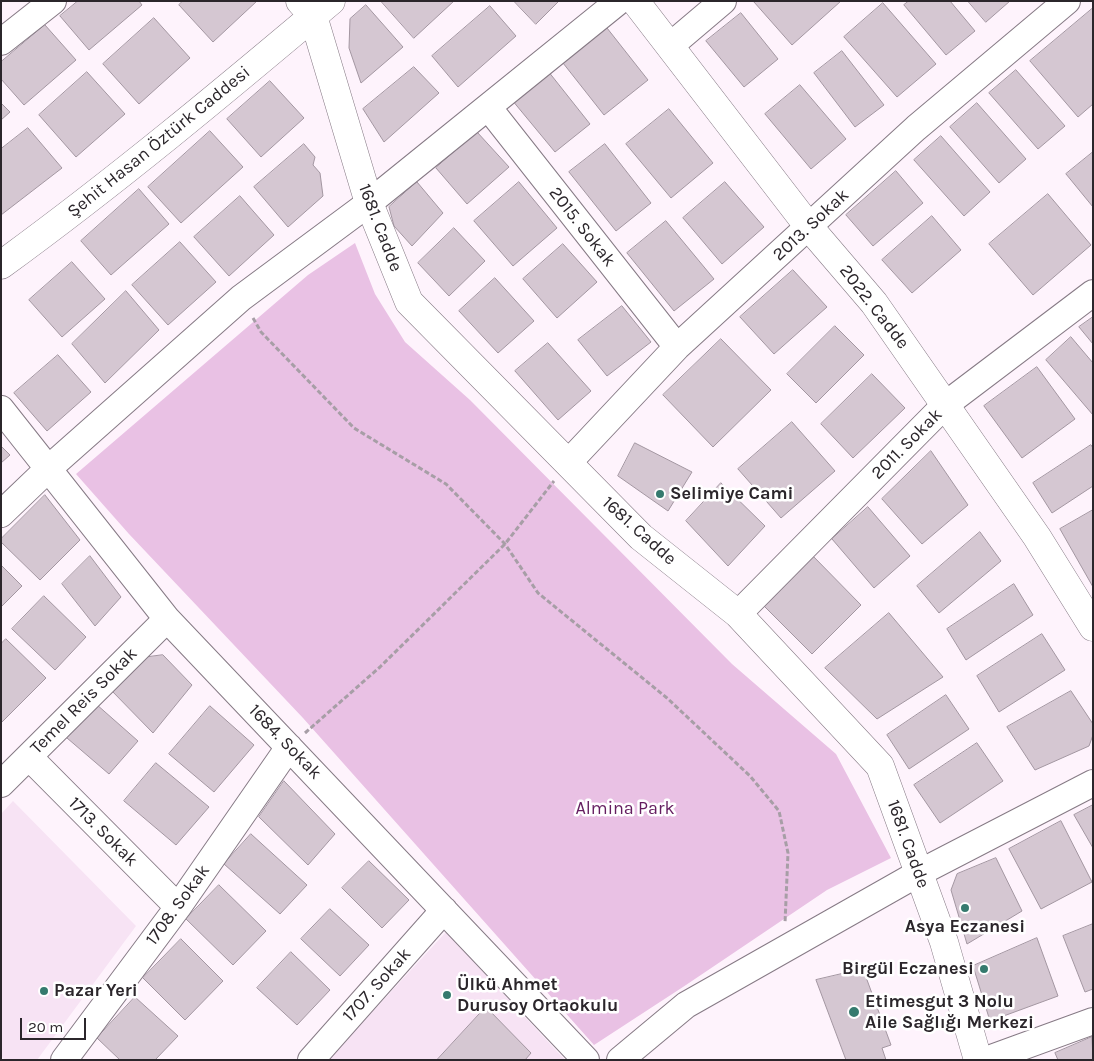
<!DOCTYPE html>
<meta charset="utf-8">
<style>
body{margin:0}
#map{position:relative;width:1094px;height:1061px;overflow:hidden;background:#fef3fc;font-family:Karla,sans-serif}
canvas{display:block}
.frame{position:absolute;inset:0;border:2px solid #2b262b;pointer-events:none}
.scale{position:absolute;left:20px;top:1018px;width:66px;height:22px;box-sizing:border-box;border:2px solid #2b262b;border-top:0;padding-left:6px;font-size:15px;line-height:18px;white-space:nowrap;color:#2b262b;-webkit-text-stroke:4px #fff;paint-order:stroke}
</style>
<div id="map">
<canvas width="1094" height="1061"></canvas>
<div class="frame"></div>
<div class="scale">20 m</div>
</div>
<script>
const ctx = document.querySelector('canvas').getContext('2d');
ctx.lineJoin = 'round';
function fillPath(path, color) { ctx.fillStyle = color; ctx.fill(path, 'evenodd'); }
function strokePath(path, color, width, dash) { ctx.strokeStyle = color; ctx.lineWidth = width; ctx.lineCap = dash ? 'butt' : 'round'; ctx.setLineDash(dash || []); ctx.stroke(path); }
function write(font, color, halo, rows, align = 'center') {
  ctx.font = font + ' Karla,sans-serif'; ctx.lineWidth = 5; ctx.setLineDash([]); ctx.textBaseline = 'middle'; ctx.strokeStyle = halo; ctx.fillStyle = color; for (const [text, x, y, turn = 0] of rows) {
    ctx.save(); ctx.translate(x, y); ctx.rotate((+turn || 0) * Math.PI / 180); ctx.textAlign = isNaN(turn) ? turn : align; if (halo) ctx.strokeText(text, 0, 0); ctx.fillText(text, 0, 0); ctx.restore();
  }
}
fillPath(new Path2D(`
 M13 801 136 926 37 1060H5L1 1056V814Z
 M446 932 565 1060H328Z`), '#f7e3f4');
fillPath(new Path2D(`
 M355 243 375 294 405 342 470 400 732 664 836 754 891 858 827 890 686 985 594 1045 303 718 129 534 76 474 308 275Z`), '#e9c1e4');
const building = new Path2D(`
 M78 1H139L142 5 89 50 60 16Z
 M183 1H257L213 42 179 5Z
 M381 1H454L414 38Z
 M514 1H559L536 24Z
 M755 1H841L792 45 754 2Z
 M909 1H950L975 31 946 55 904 5Z
 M968 1H1010L986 22Z
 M883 3 936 64 897 97 844 37Z
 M366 5 403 47 361 83 349 48 350 19Z
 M490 6 516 36 458 87 432 56Z
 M1093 8V104L1078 117 1030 61Z
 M741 13 778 59 744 87 706 41Z
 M154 18 190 58 139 104 103 64Z
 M45 25 76 60 24 105 1 79V62Z
 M607 28 648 80 604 115 563 63Z
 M842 51 884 105 855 127 814 73Z
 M414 67 439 93 384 142 363 109Z
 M1016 70 1065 126 1038 149 989 93Z
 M548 71 590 124 555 152 512 100Z
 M87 72 125 114 76 157 39 115Z
 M270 81 304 118 261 157 227 119Z
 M800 85 846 139 811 169 765 114Z
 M1 103 10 112 1 120Z
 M977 103 1026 159 999 183 950 127Z
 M669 109 713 163 671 198 626 144Z
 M28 128 62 168 1 215V149Z
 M210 131 243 167 181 223 148 187Z
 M477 132 509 167 467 204 436 168Z
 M941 136 990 192 964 216 914 160Z
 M304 144 315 157 313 165 320 173 323 196 288 227 254 187Z
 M605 144 651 203 616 231 569 172Z
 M1093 152V207L1066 174Z
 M896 171 923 203 873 246 846 215Z
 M417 182 443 213 412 246 394 226 389 207Z
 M519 182 557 228 513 266 474 221Z
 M725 182 764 227 722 264 683 218Z
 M139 189 169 224 111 275 81 241Z
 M1048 194 1091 245 1033 295 989 244Z
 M240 196 274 235 229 276 194 237Z
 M932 216 961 250 912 293 882 260Z
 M666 221 714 279 674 311 627 253Z
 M454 228 485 261 449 296 418 263Z
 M180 242 216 282 168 325 132 285Z
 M563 244 597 282 557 318 523 279Z
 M72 262 105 299 62 337 29 300Z
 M793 270 827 307 774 354 740 317Z
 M495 278 534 321 498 353 459 311Z
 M126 291 159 330 105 383 72 344Z
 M622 306 651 342 607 376 578 340Z
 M1093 317V344L1079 327Z
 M835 326 864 355 816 403 787 374Z
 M1071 337 1093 363V415L1046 360Z
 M721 339 771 390 713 447 663 395Z
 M548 343 591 391 558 420 515 371Z
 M58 355 91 392 47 431 14 393Z
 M1037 367 1075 419 1022 458 984 406Z
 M872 374 905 408 853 458 821 424Z
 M792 422 835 471 781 518 738 469Z
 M635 443 692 472 668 511 618 476Z
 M1091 445 1093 448V486L1052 513 1033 483Z
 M1 446 10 455 1 463Z
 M931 451 968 505 922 544 882 499Z
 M721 483 765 526 728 566 686 521Z
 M45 495 80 540 40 580 1 542V539Z
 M868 507 910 556 874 588 832 539Z
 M1093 510V587L1060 529Z
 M980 532 1001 561 939 613 917 586Z
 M811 554 861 605 812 654 762 604Z
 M90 556 121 597 95 626 62 584Z
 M1 565 22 586 1 607Z
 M1014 584 1033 615 966 660 947 629Z
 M44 596 86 637 55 670 12 629Z
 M889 613 943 677 877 719 825 668Z
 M1042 634 1065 670 999 712 977 676Z
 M6 639 46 678 1 723V644Z
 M163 655 192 685 153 733 111 690 140 658Z
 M1071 691 1093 724V735L1089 746 1035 770 1007 727Z
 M946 695 969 729 909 769 887 735Z
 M96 704 138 741 109 774 67 738Z
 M210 706 254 745 214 792 169 754Z
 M977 743 1003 781 940 823 914 785Z
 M156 763 209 807 176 845 124 801Z
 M284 781 335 834 308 865 259 817Z
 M1093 805V848L1074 815Z
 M1061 821 1092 882 1041 909 1009 849Z
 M251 834 307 885 280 914 224 864Z
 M996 858 1022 911 967 944 951 890 957 874Z
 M369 861 409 900 382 928 342 888Z
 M219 885 266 931 233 965 186 919Z
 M330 909 369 945 340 976 301 939Z
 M1093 924V989L1085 992 1063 936Z
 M1037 938 1058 996 990 1021 973 966Z
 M181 939 223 981 185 1020 143 978Z
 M291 952 330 990 297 1025 257 988Z
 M863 969 891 1045 882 1048 886 1060H846L816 980Z
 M135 997 178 1036 155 1060H120L97 1038Z
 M486 1007 531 1053 525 1060H437Z
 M1092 1037 1093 1060H1058L1055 1053Z`);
fillPath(building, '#d5c7d2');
strokePath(building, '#a396a1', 1);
const minor = new Path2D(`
 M1 42 53 1
 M670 46 723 1
 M488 107 677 347
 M1 409 167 619 586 1060
 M568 463 677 347 916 128 1067 1
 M1 514 48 469 241 298 369 203 619 1
 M738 614 945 405 1093 293
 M29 757 178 907
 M1 784 167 619
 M64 1060 178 907 289 747
 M311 1060 444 910
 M620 1060 686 1005 919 873 1093 783
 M986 1060 1093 1021`);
const tertiary = new Path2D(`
 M300 1 313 16 369 203 409 302 641 537 738 614 880 766 944 942 978 1060
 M635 1 809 227 874 303 1037 537 1093 627
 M1 265C115 182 223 92 331 1`);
strokePath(minor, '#867a85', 28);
strokePath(tertiary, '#867a85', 29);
strokePath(new Path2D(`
 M253 318 261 332 354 428 446 484 505 544 538 593 667 698 750 776 779 811 788 853 785 923
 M305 733 380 667 505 544 554 481`), '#a79ea6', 3, [5, 2.5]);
strokePath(minor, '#fff', 26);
strokePath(tertiary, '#fff', 28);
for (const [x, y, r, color] of [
 [660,494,5,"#357a6e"],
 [965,908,5,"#357a6e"],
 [984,969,5,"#357a6e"],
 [44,991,5,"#357a6e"],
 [447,995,5,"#357a6e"],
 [854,1012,6,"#357a6e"]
]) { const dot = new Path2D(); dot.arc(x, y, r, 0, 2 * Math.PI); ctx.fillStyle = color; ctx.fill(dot); strokePath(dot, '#fff', 2); }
write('18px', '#2b262b', '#fff', [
 ["Şehit Hasan Öztürk Caddesi",159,142,-39],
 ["2013. Sokak",811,225,-43],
 ["2015. Sokak",582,227,52],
 ["1681. Cadde",380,228,69],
 ["2022. Cadde",874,307,52],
 ["2011. Sokak",907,444,-45],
 ["1681. Cadde",639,531,42],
 ["Temel Reis Sokak",84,701,-45],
 ["1684. Sokak",285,742,46],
 ["1713. Sokak",103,832,45],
 ["1681. Cadde",908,844,70],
 ["1708. Sokak",178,905,-54],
 ["1707. Sokak",377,985,-48]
]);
write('bold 18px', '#2b262b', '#fff', [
 ["Selimiye Cami",670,494],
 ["Asya Eczanesi",965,927,"center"],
 ["Birgül Eczanesi",974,969,"right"],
 ["Ülkü Ahmet",457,985],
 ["Durusoy Ortaokulu",457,1006],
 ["Pazar Yeri",54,991],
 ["Etimesgut 3 Nolu",865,1002],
 ["Aile Sağlığı Merkezi",865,1023]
], 'left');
write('18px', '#641d5f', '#fff', [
 ["Almina Park",625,809]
]);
</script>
